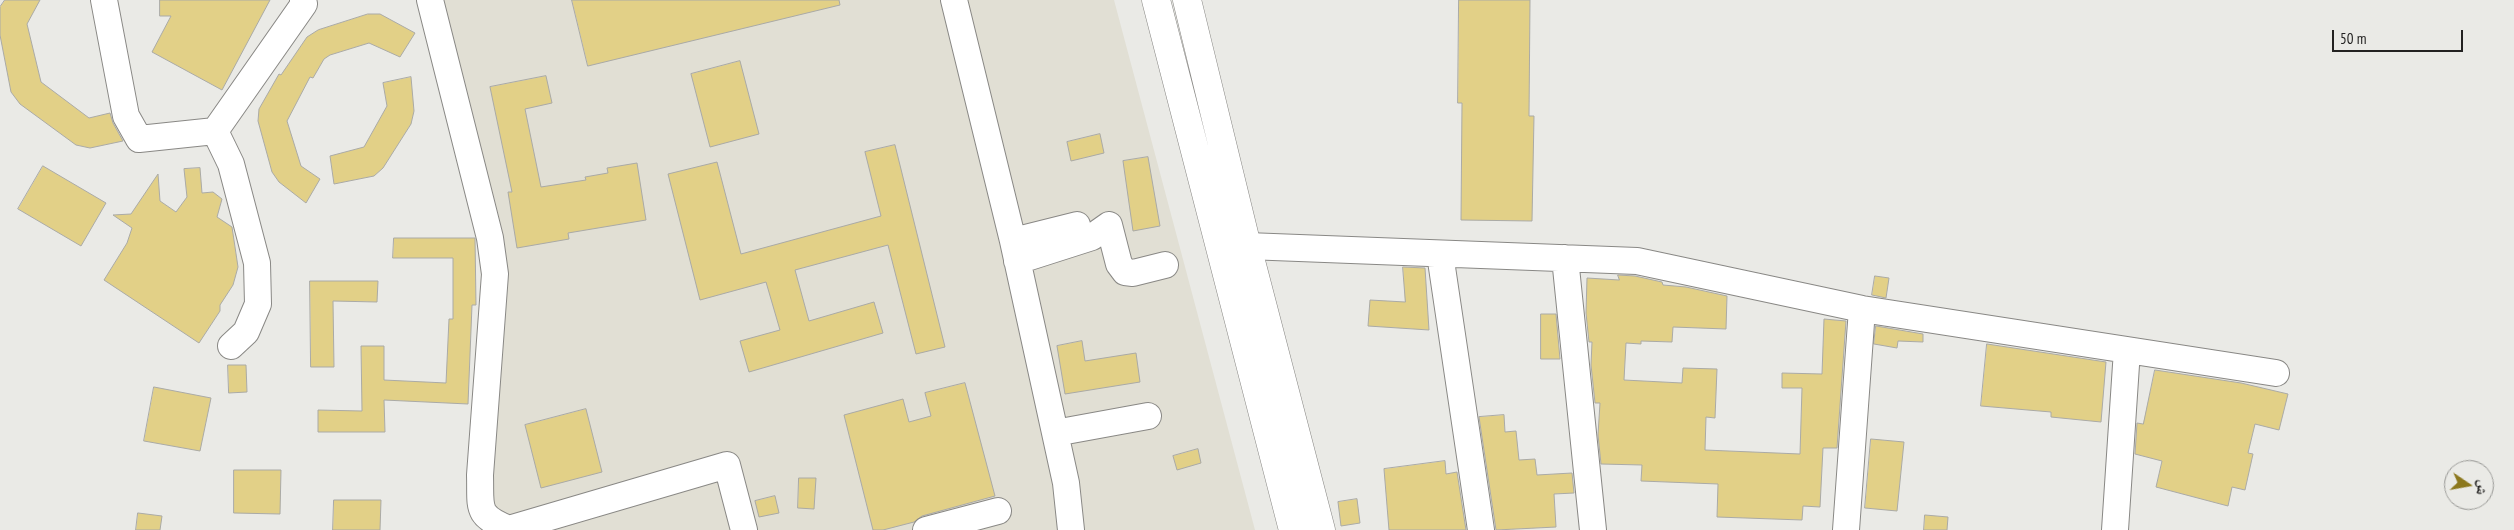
<!DOCTYPE html>
<meta charset="utf-8">
<style>
body{margin:0}
#map{position:relative;width:2514px;height:530px;overflow:hidden;background:#eaeae6;font-family:"PT Sans Narrow","Noto Naskh Arabic",sans-serif}
canvas{display:block}
.north{position:absolute;left:2444px;top:460px;width:50px;height:50px;box-sizing:border-box;background:#eaeae6;border:1px solid #9a9a97;border-radius:50%;rotate:102deg;font-size:14px;font-weight:700;line-height:20px;text-align:center;color:#232221}
.north::after{content:'';display:block;margin:auto;width:18px;height:22px;background:#8c781d;clip-path:polygon(50% 0,100% 100%,50% 72%,0 100%)}
.scale{position:absolute;left:2332px;top:30px;width:131px;height:22px;box-sizing:border-box;border:2px solid #232221;border-top:0;padding-left:6px;font-size:15px;line-height:18px;white-space:nowrap;color:#232221;-webkit-text-stroke:4px #eaeae6;paint-order:stroke}
</style>
<div id="map">
<canvas width="2514" height="530"></canvas>
<div class="north">ش</div>
<div class="scale">50 m</div>
</div>
<script>
const ctx = document.querySelector('canvas').getContext('2d');
ctx.lineJoin = 'round';
function fillPath(path, color) { ctx.fillStyle = color; ctx.fill(path, 'evenodd'); }
function strokePath(path, color, width, dash) { ctx.strokeStyle = color; ctx.lineWidth = width; ctx.lineCap = dash ? 'butt' : 'round'; ctx.setLineDash(dash || []); ctx.stroke(path); }
fillPath(new Path2D(`
 M434 0H1114L1255 530H490L505 271Z`), '#e1dfd4');
const building = new Path2D(`
 M5 0H40L27 24 41 82 89 118 110 113 113 123 123 141 90 148 76 145 20 104 11 92 0 35V7Z
 M160 0H270L222 90 152 52 171 16H160Z
 M572 0H839L840 5 588 66Z
 M1459 0H1530L1529 116H1534L1532 221 1461 220 1462 103H1458Z
 M368 14H380L415 33 400 57 369 43 330 55 324 59 313 78 310 77 287 121 301 166 320 179 306 203 279 182 272 172 258 121 259 109 279 74 281 75 307 37 318 30Z
 M740 61 759 134 710 147 691 74Z
 M546 76 552 103 525 109 541 187 586 180 585 177 608 173 607 168 637 163 646 220 568 233 569 239 517 248 508 192H512L490 87Z
 M411 77 414 111 411 124 383 168 374 176 334 184 330 156 364 147 387 106 383 83Z
 M1100 134 1104 153 1071 161 1067 142Z
 M895 145 945 347 916 354 888 245 795 270 809 321 874 302 883 333 749 372 740 341 780 330 766 282 700 300 668 174 717 162 741 254 881 216 865 152Z
 M1148 157 1160 226 1133 231 1123 161Z
 M43 166 106 203 81 246 18 209Z
 M200 168 202 193 213 192 222 199 217 217 232 227 238 267 233 285 220 305V311L199 343 104 280 127 243 132 228 113 215 131 214 158 174 160 201 176 212 187 197 184 169Z
 M394 238H475L476 305H472L468 404 384 400 385 432H318V410L362 411 361 346H384V380L446 383 449 319H453V258H393Z
 M1403 267 1425 268 1429 330 1368 326 1370 300 1405 302Z
 M1618 275 1635 276 1662 282 1663 285 1686 287 1727 296 1726 329 1673 327 1672 342 1641 341V344L1626 343 1624 380 1682 383 1683 368 1717 369 1715 418 1706 417 1705 450 1800 454 1802 388H1782V373L1822 374 1824 319 1846 321 1837 448H1823L1820 507 1803 506 1802 520 1717 517 1718 484 1641 481 1642 465 1601 464 1598 435 1600 403H1595L1591 365 1592 342H1589L1586 313 1587 278 1619 280Z
 M1875 276 1889 278 1886 298 1872 295Z
 M310 281H378L377 302 333 301 334 367H311Z
 M1541 314H1556L1560 359H1541Z
 M1876 326 1923 334V342L1898 341 1897 348 1874 344Z
 M1082 341 1085 361 1136 353 1140 382 1065 394 1057 346Z
 M1987 344 2106 362 2101 422 2051 417V412L1981 406Z
 M228 365H246L247 392 229 393Z
 M2155 370 2241 383 2288 394 2279 430 2255 424 2248 453 2253 454 2245 490 2232 487 2228 506 2156 487 2162 461 2135 454 2137 423 2143 424Z
 M965 383 995 496 922 516 914 522 883 530H873L844 415 903 399 909 422 931 416 925 393Z
 M154 387 211 398 200 451 144 441Z
 M586 409 602 472 541 488 525 425Z
 M1504 415 1505 432 1516 431 1519 460 1535 459 1537 475 1572 473 1574 493 1554 494 1556 527 1496 530 1479 417Z
 M1871 439 1904 442 1897 511 1865 508Z
 M1198 449 1201 463 1177 470 1173 456Z
 M1445 461 1446 474 1457 472 1466 530H1389L1384 469Z
 M234 470H281L280 514 234 513Z
 M799 478H816L814 509 798 508Z
 M775 496 779 513 759 517 755 501Z
 M1357 499 1360 523 1341 526 1338 502Z
 M334 500H381L380 530H333Z
 M138 513 162 516 160 530H136Z
 M1925 515 1948 517 1947 530H1924Z`);
fillPath(building, '#e2d087');
strokePath(building, '#aaaaa6', 1);
const minor = new Path2D(`
 M104 0 126 116 139 139 215 131 304 4 303 0
 M430 0 490 238 495 274 480 475C481 508 475 515 509 529L727 465 744 530
 M954 0 1013 241 1066 483 1071 530
 M215 131 231 164 257 263 258 304 246 332 231 346
 M1109 225 1119 264 1125 272 1133 273 1165 265
 M1013 241 1077 225
 M1247 246 1637 261 1862 309 2276 373
 M1440 254 1481 530
 M1565 258 1593 530
 M1017 261 1092 237 1109 225
 M1055 433 1148 416
 M926 530 998 511
 M1846 530 1862 309
 M2115 530 2127 350`);
const highway = new Path2D(`
 M1156 0 1293 530
 M1187 0 1247 246 1321 530`);
strokePath(minor, '#898885', 28);
strokePath(highway, '#898885', 29);
strokePath(minor, '#fff', 26);
strokePath(highway, '#fff', 28);
</script>
